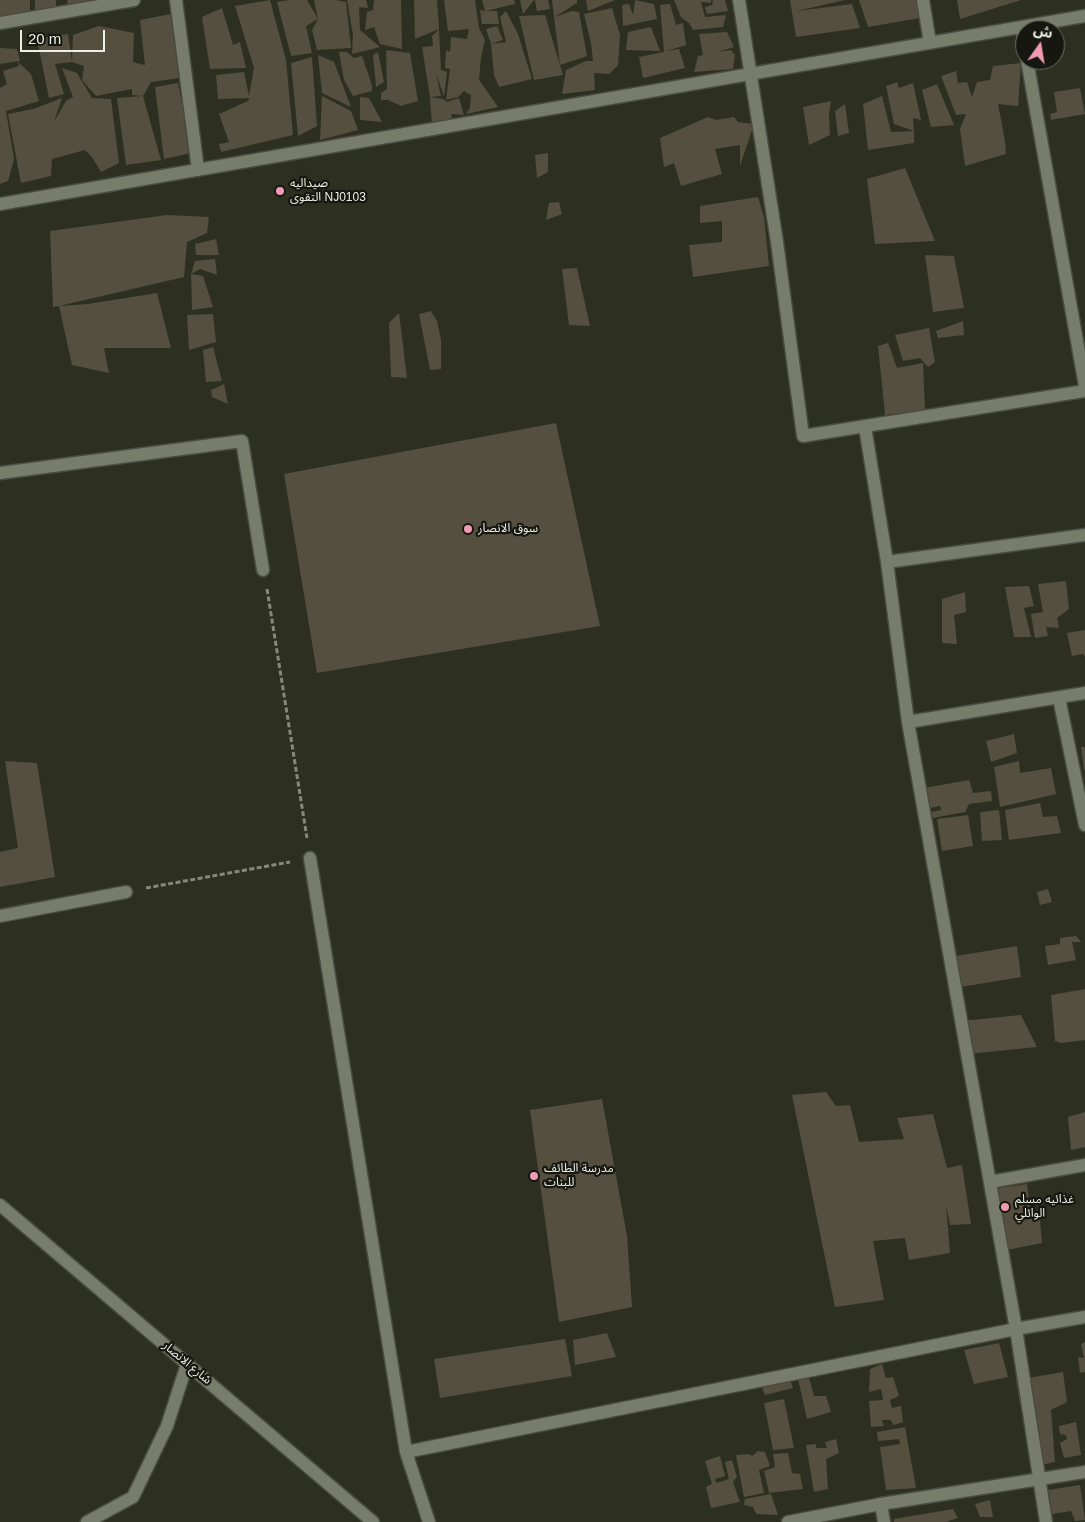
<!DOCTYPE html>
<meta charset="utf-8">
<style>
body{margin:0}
#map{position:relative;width:1085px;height:1522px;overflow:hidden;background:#2d3021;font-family:Arial,"Noto Sans Arabic",sans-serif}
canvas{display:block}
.north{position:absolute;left:1015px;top:20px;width:50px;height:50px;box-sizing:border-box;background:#161710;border:1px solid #6c6d65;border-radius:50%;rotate:13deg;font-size:14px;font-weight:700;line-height:20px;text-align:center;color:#edefe5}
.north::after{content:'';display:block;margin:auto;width:18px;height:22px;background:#f19ab4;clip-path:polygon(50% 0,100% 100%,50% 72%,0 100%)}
.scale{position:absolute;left:20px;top:30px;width:85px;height:22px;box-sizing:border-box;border:2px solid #edefe5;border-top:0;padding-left:6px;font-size:15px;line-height:18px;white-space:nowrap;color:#edefe5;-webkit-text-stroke:4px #161710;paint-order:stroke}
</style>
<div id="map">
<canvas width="1085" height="1522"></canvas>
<div class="north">ش</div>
<div class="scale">20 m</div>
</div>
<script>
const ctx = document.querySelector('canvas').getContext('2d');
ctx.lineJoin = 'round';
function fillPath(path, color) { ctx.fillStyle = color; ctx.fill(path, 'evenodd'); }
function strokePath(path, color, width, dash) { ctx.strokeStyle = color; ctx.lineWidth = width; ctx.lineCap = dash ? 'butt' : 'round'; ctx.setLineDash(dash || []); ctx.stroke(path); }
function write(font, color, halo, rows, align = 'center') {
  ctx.font = font + ' Arial,"Noto Sans Arabic",sans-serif'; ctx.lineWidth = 4.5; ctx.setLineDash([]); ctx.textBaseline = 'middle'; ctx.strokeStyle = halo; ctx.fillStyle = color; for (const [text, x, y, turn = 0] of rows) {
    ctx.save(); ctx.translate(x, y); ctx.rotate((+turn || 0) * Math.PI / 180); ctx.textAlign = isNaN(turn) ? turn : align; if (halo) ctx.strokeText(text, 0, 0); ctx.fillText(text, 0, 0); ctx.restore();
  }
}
fillPath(new Path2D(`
 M0 0H30V14L0 20Z
 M35 0H56V12H35Z
 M67 0H99L68 5Z
 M270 0 286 60 293 135 221 152 219 144 229 142 219 114 248 101 249 98 218 99 216 75 244 72 249 96 254 68 235 6Z
 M289 0H307L318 19 306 26 312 53 291 56 277 2Z
 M314 0H336L346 2 351 48 317 50 312 30 318 19Z
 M347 0H366L368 8 359 7 360 30 380 47 352 54 353 35Z
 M374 0H401L402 49 380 44 374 27 365 30 367 12 373 10Z
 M414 0H437L439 29 415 39Z
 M444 0H475L479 28 485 40 481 57 479 80 498 107 466 114 470 108 471 95 464 91 458 97 446 100 450 69 445 68 446 50 450 52 451 37 467 39 469 29 448 31Z
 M482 0H514L515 4 486 11H497L499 24H482L480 10 485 11Z
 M520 0H534L523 14Z
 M535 0H548L550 9 537 11Z
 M552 0H577V3L555 17 572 11 579 12 587 56 560 65 563 75 534 80 519 16 545 15 560 65Z
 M586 0H615L588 11Z
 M635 0 654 4 657 19 623 26 622 5 629 4 633 15Z
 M674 0H711V3L701 2 705 17 726 15 723 27 693 30 689 23 681 17Z
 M713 0H725L728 11 707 14 705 7 712 5Z
 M790 0H845L797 11 852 4 860 28 796 37Z
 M859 0H917L920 18 868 27Z
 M957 0H1021L960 19Z
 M670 4 676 25 683 23 686 45 666 51 679 49 685 68 643 78 639 57 664 52 660 5Z
 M222 8 233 45 240 42 246 68 210 69 202 17Z
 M612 8 620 35 618 65 609 74 594 73 595 90 562 94 566 70 586 61H593L591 43 584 14Z
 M506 11 518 34 532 79 499 87 494 75 491 44 506 42 500 17Z
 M171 14 180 78 151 82 143 96 132 95V89L96 96 82 80 84 66 72 62 73 35 99 26 134 33 133 62 145 65 140 20Z
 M497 26 503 40 491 44 486 29Z
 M651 27 660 51 626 50 628 32Z
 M439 29 441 70 447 72 444 96 436 74 441 96 430 97 422 47 433 46 432 36Z
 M727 32 734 47 718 52 731 50 735 55 733 69 694 72 698 56 703 55 699 34Z
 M68 34 72 62 55 64 64 94 49 98 37 39Z
 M0 48 17 49 20 61 0 64Z
 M386 50 410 53 418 101 401 106 388 100H381V93L387 89Z
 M339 52H347L354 58 362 56 372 85V91L353 96 344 80Z
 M378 52 384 82 376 87 373 55Z
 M318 55 334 62 351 107 322 93Z
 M312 57 317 126 298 136 291 63Z
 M18 62 31 74 39 101 6 111 14 159 8 181 0 184V88L7 84 3 71 19 66Z
 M1021 63 1018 106 998 104 1005 141 1006 154 965 166 960 129 966 114 956 115 941 76 956 71 958 83 967 82 972 97 977 82 990 80 993 66Z
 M62 68 77 73 92 98 111 99 119 163 101 172 92 157 85 150 52 159 51 176 21 183 8 114 33 109 62 98 54 122 66 101 73 97Z
 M897 82 899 88 913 83 921 120 913 118 914 131V143L868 150 863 104 882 96 891 132 914 131 894 124 886 86Z
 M178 83 191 153 164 159 155 87Z
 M937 84 954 125 931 127 922 90Z
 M1080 88 1085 114 1051 120 1050 114 1057 112 1054 92Z
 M143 96 161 160 126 165 117 98Z
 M322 96 351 111 358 130 320 140Z
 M360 97 369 98 382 122 360 120Z
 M430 97 443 99 447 102 459 98 464 115 451 114 453 122 432 126Z
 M831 101 829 115 830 135 809 145 803 107Z
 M845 104 849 133 838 136 835 111Z
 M708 117 716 120 734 117 738 122 754 124 740 166V145L715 149 722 174 681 186 674 163 664 167 660 138Z
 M548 153V172L537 178 535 155Z
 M905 168 935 241 875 244 867 179Z
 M758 197 764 217 769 266 693 277 689 245 722 242V221L700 223V206Z
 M559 202 562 214 546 220 549 203Z
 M167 215 209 217 207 233 187 242 184 277 59 306 88 304 157 293 171 348H104L109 373 72 365 59 306 53 307 50 231Z
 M216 239 219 255H196L195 244Z
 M925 255 954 256 964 308 933 312Z
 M215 259 217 275 200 269 191 274 195 261Z
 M577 268 590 326 569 325 562 269Z
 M191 274 203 276 213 307 192 310Z
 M431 311 437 321 441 340V369L430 370 419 314Z
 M399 313 407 378 391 377 389 323Z
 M213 314 216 342 189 350 187 315Z
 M963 321 964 335 938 338 936 331Z
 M929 328 935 362 928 367 920 358 903 361 895 335Z
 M888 343 897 368 923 363 925 410 885 415 878 346Z
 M213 347 222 381 206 382 203 350Z
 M224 384 228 404 212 397 211 390Z
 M556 423 600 626 317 673 284 474Z
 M1066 581 1069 609 1057 618 1059 628 1046 627 1048 636 1035 638 1031 614 1043 612 1038 584Z
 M1029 586 1034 606 1024 608 1031 637H1014L1005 587Z
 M965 592 966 612 954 615 957 644 942 643V599Z
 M1085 630V657L1083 654 1072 656 1067 633Z
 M1014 734 1017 753 991 762 986 741Z
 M1081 747H1085V770H1084Z
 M5 761 37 763 55 877 0 887V852L18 848Z
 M1019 761 1020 773 1051 768 1056 794 1000 807 994 767Z
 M969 780 973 793 991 791 992 801 969 804 965 812 933 818 931 812 941 810 940 806 930 808 924 788Z
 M1040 803 1043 817 1057 816 1061 833 1009 840 1005 810Z
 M999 810 1002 840 982 841 980 812Z
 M968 815 973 846 942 851 937 819Z
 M1048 889 1052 902 1040 905 1037 892Z
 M1076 936 1081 942H1072L1076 960 1048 965 1045 946 1060 944V938Z
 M1017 946 1021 977 955 988 950 957Z
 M1085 989V1040L1061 1043 1055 1041 1051 995Z
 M1021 1015 1037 1047 967 1054 961 1021Z
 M826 1092 836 1106 850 1105 859 1142 904 1139 897 1118 933 1114 947 1168 962 1165 971 1224 950 1225 946 1204 950 1253 909 1260 905 1238 873 1241 884 1300 835 1307 792 1095Z
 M602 1099 627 1236 632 1307 559 1322 530 1110Z
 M1085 1112V1147L1071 1150 1068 1117Z
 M1027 1184 1031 1214 1040 1220 1042 1243 1007 1250 998 1188Z
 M607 1333 616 1357 575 1365 573 1340Z
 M565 1339 572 1376 440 1398 434 1359Z
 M1085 1342V1372L1080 1373 1078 1357 1084 1358 1081 1344Z
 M999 1343 1008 1377 974 1384 964 1350Z
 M882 1364 886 1378 893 1377 899 1396 890 1400 892 1408 901 1406 903 1422 894 1425 890 1420H882L884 1426 871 1427 869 1401 883 1400 881 1389 869 1392 870 1369Z
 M1063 1372 1067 1402 1051 1410 1055 1462 1041 1465 1020 1403 1016 1380Z
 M809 1378 814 1396H826L831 1412 807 1419 798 1379Z
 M790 1379 793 1388 765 1395 761 1385Z
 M784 1399 794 1448 773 1450 764 1403Z
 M1076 1422 1081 1455 1064 1458 1060 1443 1067 1439 1066 1435 1060 1434 1059 1426Z
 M905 1427 916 1488 886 1490 880 1447 900 1444 899 1439 878 1441 877 1432Z
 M836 1439 839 1453 826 1459 828 1489 814 1492 806 1445 816 1444V1448H827L825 1442Z
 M758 1451 765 1452 770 1466 759 1470 764 1493 744 1497 736 1455 749 1454 752 1456Z
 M788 1453 792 1473 800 1474 803 1489 769 1493 764 1471 775 1467 773 1454Z
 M720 1456 725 1476 715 1479 716 1483 729 1479 725 1462 732 1460 737 1477 733 1482 740 1502 711 1508 706 1487 712 1484 705 1461Z
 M1080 1485 1085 1520 1075 1521 1071 1511 1052 1514 1048 1490Z
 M771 1494 778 1515 756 1514 753 1507 744 1505 745 1499Z
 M990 1500 993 1517H980L975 1504Z
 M953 1509 958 1518 946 1522H894V1519Z`), '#544f3f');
const minor = new Path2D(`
 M176 0 198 170
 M739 0 777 242 803 436 1085 391
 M923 0 930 43
 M0 23 134 0
 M1022 28 1025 47
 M1027 60 1085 386
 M0 204 1085 16
 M865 427 887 562 908 722 1016 1329 1046 1522
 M0 473 242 441 263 570
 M887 562 1085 535
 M1059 698 1085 825
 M908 722 1085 693
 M310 858 406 1452 429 1522
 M0 916 126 892
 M990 1182 1085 1165
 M0 1205 373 1522
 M406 1452 1016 1329 1085 1317
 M881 1504 884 1522
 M87 1522 133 1497 167 1426 187 1364
 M788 1522 881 1504 1085 1472`);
strokePath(minor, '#494c3f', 15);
strokePath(new Path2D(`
 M267 589 307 838
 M146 888 290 862`), '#85887b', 3, [5, 2.5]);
strokePath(minor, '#787c6a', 12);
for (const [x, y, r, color] of [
 [280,191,5,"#f19ab4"],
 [468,529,5,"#f19ab4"],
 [534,1176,5,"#f19ab4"],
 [1005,1207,5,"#f19ab4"]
]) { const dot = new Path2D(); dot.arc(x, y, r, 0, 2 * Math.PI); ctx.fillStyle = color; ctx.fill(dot); strokePath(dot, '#161710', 2); }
write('12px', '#edefe5', '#161710', [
 ["صيداليه",290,184],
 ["التقوى NJ0103",290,198],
 ["سوق الانصار",478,529],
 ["مدرسة الطائف",544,1169],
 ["للبنات",544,1183],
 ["غذائيه مسلم",1015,1200],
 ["الوائلي",1015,1214]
], 'left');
write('12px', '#edefe5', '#161710', [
 ["شارع الانصار",187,1363,40]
]);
</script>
